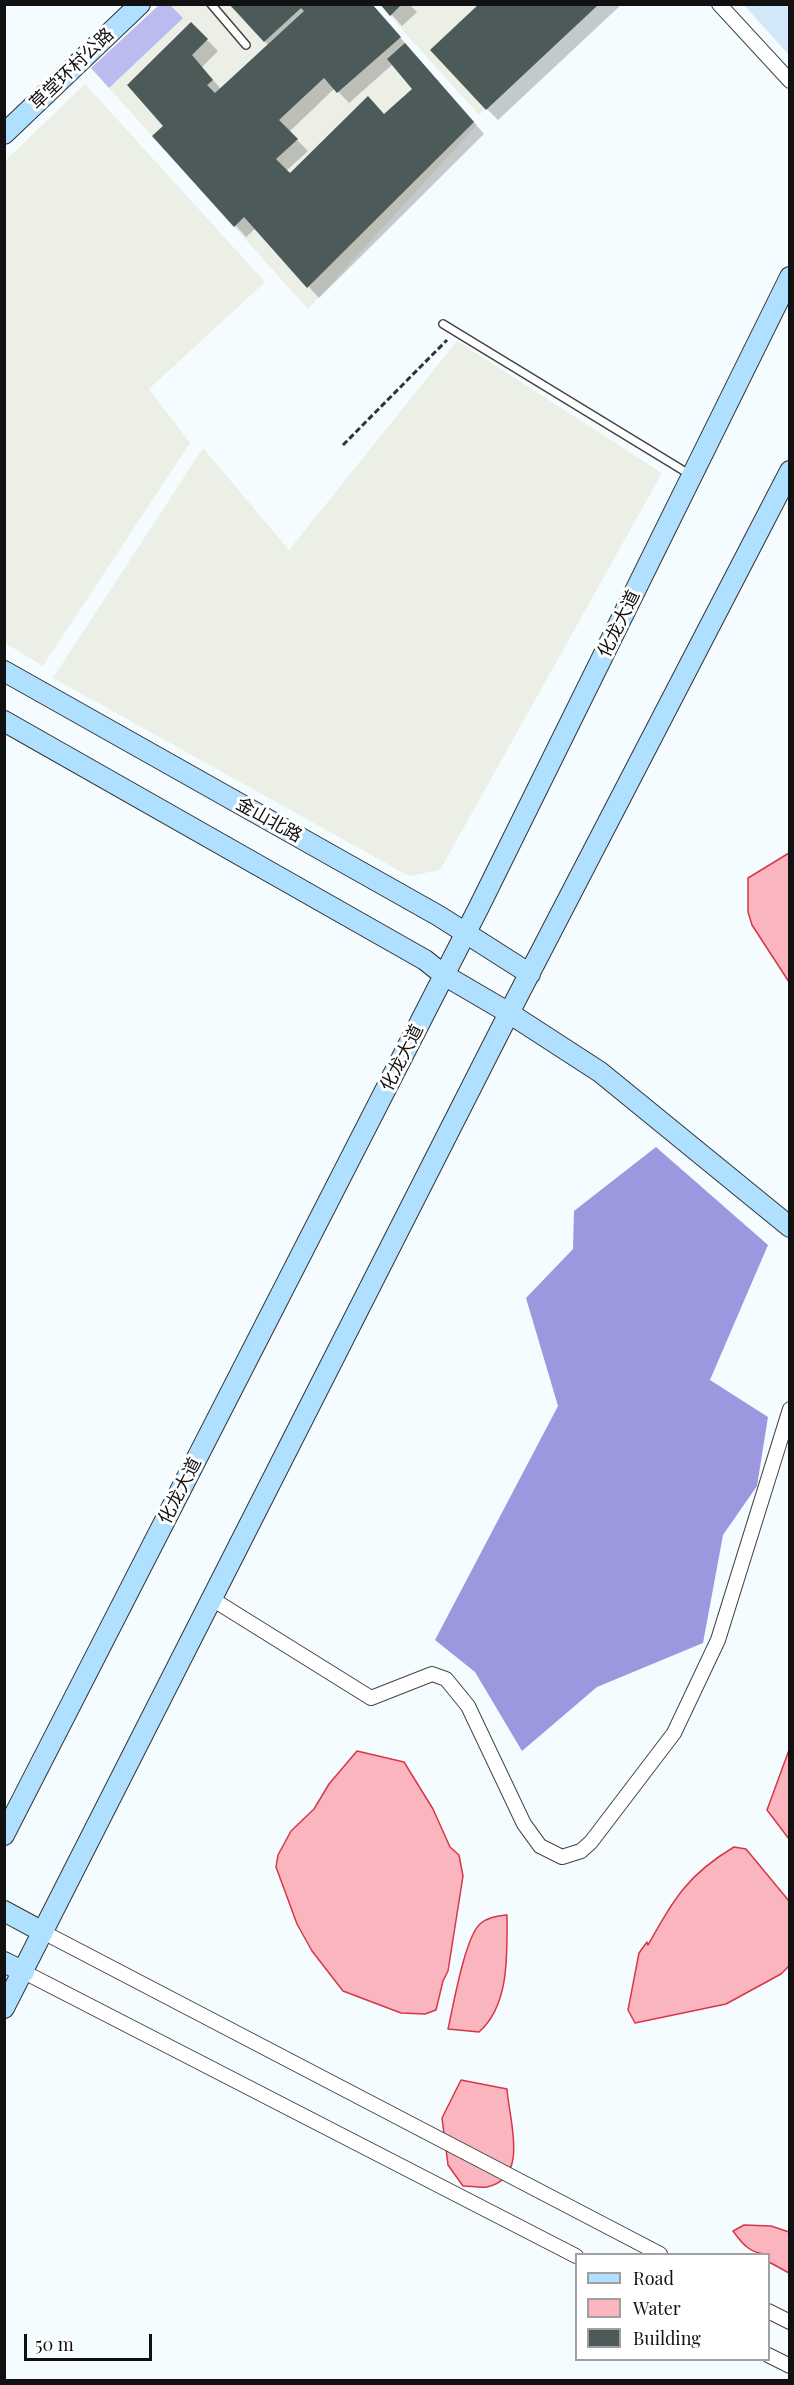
<!DOCTYPE html>
<meta charset="utf-8">
<style>
body{margin:0}
#map{position:relative;width:794px;height:2385px;overflow:hidden;background:#f5fcff;font-family:"Playfair Display",serif}
canvas{display:block}
.frame{position:absolute;inset:0;border:6px solid #111;pointer-events:none}
.legend{position:absolute;left:575px;top:2253px;width:195px;height:108px;box-sizing:border-box;background:#fff;border:2px solid #a0a0a0;margin:0;padding:8px 10px;list-style:none;font-size:18px;color:#111}
.legend li{display:flex;align-items:center;gap:12px;height:30px}
.legend b{width:30px;border:2px solid #a0a0a0}
.scale{position:absolute;left:24px;top:2334px;width:128px;height:27px;box-sizing:border-box;border:3px solid #111;border-top:0;padding-left:8px;font-size:18px;line-height:21px;white-space:nowrap;color:#111;-webkit-text-stroke:4px #fff;paint-order:stroke}
</style>
<div id="map">
<canvas width="794" height="2385"></canvas>
<div class="frame"></div>
<ul class="legend">
<li><b style="height:8px;background:#b0e0ff"></b>Road</li>
<li><b style="height:16px;background:#fab5be"></b>Water</li>
<li><b style="height:16px;background:#4c5b59"></b>Building</li>
</ul>
<div class="scale">50 m</div>
</div>
<script>
const ctx = document.querySelector('canvas').getContext('2d');
ctx.lineJoin = 'round';
function fillPath(path, color) { ctx.fillStyle = color; ctx.fill(path, 'evenodd'); }
function strokePath(path, color, width, dash) { ctx.strokeStyle = color; ctx.lineWidth = width; ctx.lineCap = dash ? 'butt' : 'round'; ctx.setLineDash(dash || []); ctx.stroke(path); }
function write(font, color, halo, rows, align = 'center') {
  ctx.font = font + ' "Playfair Display","Noto Sans SC",serif'; ctx.lineWidth = 6; ctx.setLineDash([]); ctx.textBaseline = 'middle'; ctx.strokeStyle = halo; ctx.fillStyle = color; for (const [text, x, y, turn = 0] of rows) {
    ctx.save(); ctx.translate(x, y); ctx.rotate((+turn || 0) * Math.PI / 180); ctx.textAlign = isNaN(turn) ? turn : align; if (halo) ctx.strokeText(text, 0, 0); ctx.fillText(text, 0, 0); ctx.restore();
  }
}
fillPath(new Path2D(`
 M159 5H372L477 125 308 309 91 68Z
 M380 5H599L479 115Z
 M85 84 265 282 149 389 190 443 43 666 5 643V161Z
 M457 341 662 473 440 870 409 876 53 678 203 448 289 550Z`), '#ebefe5');
fillPath(new Path2D(`
 M744 5H789V55Z`), '#d2e8f8');
fillPath(new Path2D(`
 M159 5H170L183 18 109 88 91 68Z`), '#babbee');
fillPath(new Path2D(`
 M656 1147 768 1245 710 1380 768 1417 757 1486 723 1535 703 1643 597 1687 522 1751 475 1672 435 1640 558 1406 526 1298 573 1249 574 1211Z`), '#9c98e0');
const water = new Path2D(`
 M789 853V982L752 925 748 912V878Z
 M789 1750V1839L767 1810Z
 M357 1751 404 1762 433 1809 450 1847 459 1855 463 1876 448 1971 443 1981 436 2010 425 2014 401 2013 343 1991 312 1951 297 1924 276 1867 278 1855 291 1831 314 1809 329 1784Z
 M734 1847 746 1849 789 1901V1966L781 1974 726 2004 635 2023 628 2010 639 1953 647 1942 648 1945C674 1899 687 1875 734 1847Z
 M507 1915C507 1953 510 2005 479 2032L448 2029C453 2007 465 1937 480 1924 488 1917 498 1916 507 1915Z
 M461 2080 507 2089C509 2120 530 2178 487 2187 480 2188 470 2186 463 2186L448 2165 442 2118Z
 M744 2225 771 2226 789 2232V2273L769 2262 768 2254C751 2254 743 2245 733 2231Z`);
fillPath(water, '#fab5be');
strokePath(water, '#d73747', 1.5);
fillPath(new Path2D(`
 M231 4H371L484 134 319 298 256 228 246 237 154 136 165 126 191 24 218 51 202 67 221 89 269 46ZM393 64 415 89 385 115 290 175 286 171 308 151 289 132 335 88 349 103Z
 M382 4H409L417 12 402 26Z
 M481 4H622L498 120 487 109Z`), '#0003');
fillPath(new Path2D(`
 M229 4H372L401 37 337 93 324 78 279 120 298 139 276 159 290 173 368 96 384 114 412 89 387 59 405 43 474 122 307 288 244 217 234 227 152 136 163 126 127 85 191 22 208 39 192 55 213 80 207 85 215 93 304 11 301 8 264 42Z
 M380 4H402L390 16Z
 M479 4H599L486 110 430 50Z`), '#4c5b59');
const lane = new Path2D(`
 M211 4 246 45
 M443 324 689 474`);
const street = new Path2D(`
 M719 4 790 81
 M212 1599 371 1698 432 1674 446 1679 468 1706 524 1824 540 1846 562 1857 581 1851 591 1842 674 1733 718 1640 790 1409
 M43 1932 660 2254
 M24 1972 576 2256
 M768 2311 790 2322
 M768 2355 790 2366`);
const secondary = new Path2D(`
 M4 134 140 4
 M4 671 439 916 530 974
 M4 721 425 960 444 975 509 1013 600 1072 790 1227
 M4 1835 479 907 790 277
 M4 1911 43 1932
 M4 1962 24 1972
 M4 2008 509 1013 790 471`);
strokePath(lane, '#444', 10);
strokePath(street, '#444', 16);
strokePath(secondary, '#333', 22);
strokePath(new Path2D(`
 M343 445 447 340`), '#333', 3, [6, 3]);
strokePath(lane, '#fff', 7);
strokePath(street, '#fff', 14);
strokePath(secondary, '#b0e0ff', 20);
write('18px', '#111', '#fff', [
 ["草堂环村公路",72,69,-44],
 ["化龙大道",619,624,-64],
 ["金山北路",269,820,29],
 ["化龙大道",402,1058,-63],
 ["化龙大道",180,1491,-63]
]);
</script>
